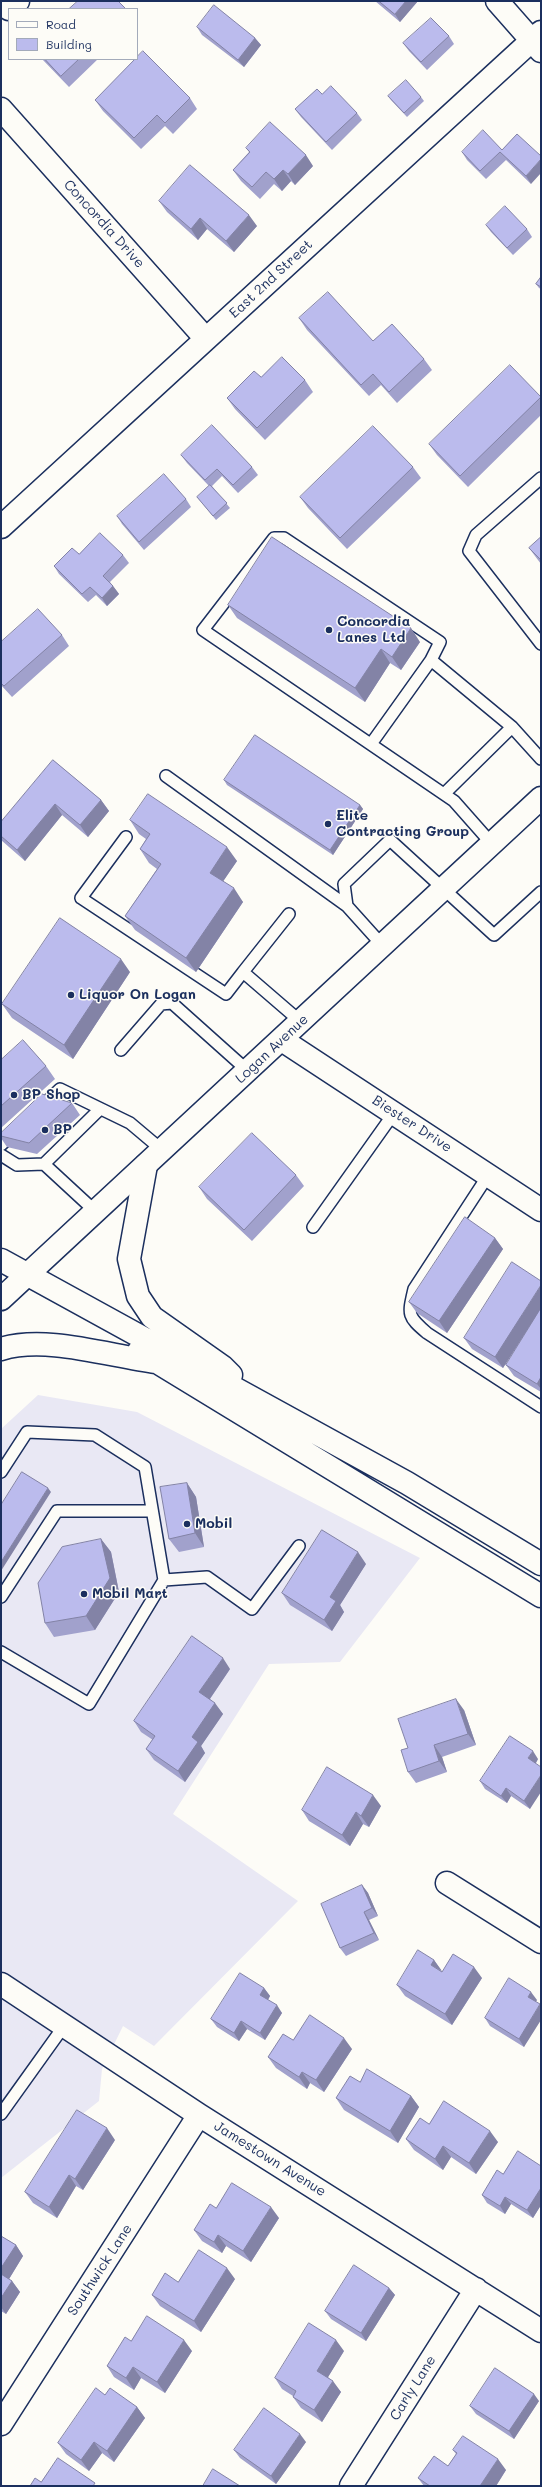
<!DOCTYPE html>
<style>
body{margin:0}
#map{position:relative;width:542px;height:2487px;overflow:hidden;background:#fdfcf7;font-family:Mali,sans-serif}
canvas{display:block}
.frame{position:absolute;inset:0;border:2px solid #1b2f5e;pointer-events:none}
.legend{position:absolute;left:8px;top:8px;width:130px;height:52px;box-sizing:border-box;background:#fdfcf7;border:1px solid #a3aaba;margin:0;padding:5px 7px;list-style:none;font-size:12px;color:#1b2f5e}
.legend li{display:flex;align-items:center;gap:8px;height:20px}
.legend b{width:20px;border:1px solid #a3aaba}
</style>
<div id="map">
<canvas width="542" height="2487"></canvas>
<div class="frame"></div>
<ul class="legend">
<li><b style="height:5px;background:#fdfcf7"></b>Road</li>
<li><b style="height:11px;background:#bbbbed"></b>Building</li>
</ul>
</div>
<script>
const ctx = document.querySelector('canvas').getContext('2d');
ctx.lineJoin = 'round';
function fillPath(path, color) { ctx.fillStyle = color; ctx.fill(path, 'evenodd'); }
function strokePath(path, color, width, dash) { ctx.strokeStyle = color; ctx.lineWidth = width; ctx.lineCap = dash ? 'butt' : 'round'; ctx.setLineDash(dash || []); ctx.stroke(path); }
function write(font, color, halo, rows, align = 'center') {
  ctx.font = font + ' Mali,sans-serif'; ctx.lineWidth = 3; ctx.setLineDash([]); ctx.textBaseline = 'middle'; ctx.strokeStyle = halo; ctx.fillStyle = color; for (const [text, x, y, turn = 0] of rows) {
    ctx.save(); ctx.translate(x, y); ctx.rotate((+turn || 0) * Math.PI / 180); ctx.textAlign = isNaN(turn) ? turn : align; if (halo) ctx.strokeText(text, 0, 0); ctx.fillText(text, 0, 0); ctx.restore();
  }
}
fillPath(new Path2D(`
 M38 1395 137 1412 420 1558 340 1662 269 1664 173 1814 298 1901 154 2046 123 2026 102 2069 99 2101 1 2178V1429Z`), '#e9e8f4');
const service = new Path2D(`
 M541 478 476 535 469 551 541 644
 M371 744 431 660
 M166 776 347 906
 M444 794 512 727
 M126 837 81 898 226 994 243 972 301 1022
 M492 844 454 801 203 630 274 538H284L440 642 431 660 512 727 541 759
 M383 946 347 906 344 884 390 840 494 935 541 892
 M243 972 289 914
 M121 1050 161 1004 172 1003 248 1071
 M40 1108 60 1089 130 1123 162 1150
 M1 1145 15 1132
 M1 1155 17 1165 44 1164
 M489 1174 414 1289C408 1315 407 1316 427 1333L541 1407
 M96 1212 44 1164 100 1109
 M313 1227 394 1113
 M1 1472 27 1432 95 1435 145 1467 164 1580 89 1704 1 1652
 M164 1580 207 1577 252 1609 299 1546
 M1 1597 57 1511H152
 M1 2114 64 2026`);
const minor = new Path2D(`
 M497 1 541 51
 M9 9 18 1
 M1 109 206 339
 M1 527 541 32
 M282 1040 541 1210
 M447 1883 541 1942
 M1 1984 199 2115 541 2331
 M1 2424 199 2115
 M351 2486 476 2289`);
const secondary = new Path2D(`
 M1 1299 541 798`);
const primary = new Path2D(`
 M146 1165 129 1259 138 1296 152 1317 223 1367 231 1375
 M1 1260 407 1483 541 1564
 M1 1349C46 1335 109 1356 156 1362
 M139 1351 541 1596`);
strokePath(service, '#1b2f5e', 14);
strokePath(minor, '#1b2f5e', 25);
strokePath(secondary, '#1b2f5e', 25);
strokePath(primary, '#1b2f5e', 25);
strokePath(service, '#fdfcf7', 11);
strokePath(minor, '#fdfcf7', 22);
strokePath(secondary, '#fdfcf7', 22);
strokePath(primary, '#fdfcf7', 22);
fillPath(new Path2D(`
 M375 1H418L400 22Z
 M197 27 255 38 261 45 244 67 202 35Z
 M449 36 454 44 427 70 409 51 403 43Z
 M42 59H98L69 87Z
 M322 94 357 113 362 120 332 150 301 117 295 109Z
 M388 96 421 97 424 101 407 117 391 100Z
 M190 98 197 109 173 134 165 126 141 149 103 111 95 100Z
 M517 134 531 184 506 160 486 179 467 160 462 152 502 150Z
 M246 148 313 166 295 185 291 181 282 191 274 184 260 199 241 181 233 170 249 152Z
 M159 201 257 226 234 252 207 229 198 240 167 212Z
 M486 225 527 229 532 237 513 255 491 232Z
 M541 277V289L539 288 536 284Z
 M299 318 373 341 424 359 432 370 397 403 381 385 369 396 307 330Z
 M261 377 305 380 313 392 265 440 235 409 227 398Z
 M541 397V415L468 487 437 455 429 444Z
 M181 455 252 467 258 475 238 493 222 476 212 486 230 508 216 520 197 497 209 486 187 463Z
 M413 467 421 478 347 549 308 508 300 497Z
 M186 499 191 507 144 550 122 524 117 516Z
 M541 537V564L529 548Z
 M79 554 123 555 129 563 110 582 119 594 107 606 96 595 88 602 59 574 54 566Z
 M228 605 420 642 401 670 390 663 365 702 237 618Z
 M62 635 69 646 12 697 1 685V642Z
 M53 760 101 800 109 811 88 837 62 815 25 861 1 840V822Z
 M224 780 360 805 363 809 333 855 227 785Z
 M130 820 237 861 223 881 243 902 196 972 135 930 125 916 157 869 149 863 140 849 146 839 139 834Z
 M130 972 73 1059 12 1018 2 1004Z
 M1 1060 46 1066 55 1079 1 1128Z
 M72 1103 80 1115 37 1154 7 1147 1 1138V1133Z
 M296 1175 304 1186 252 1241 207 1199 199 1187Z
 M495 1238 503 1249 447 1333 417 1313 409 1302Z
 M541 1308 503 1368 472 1349 464 1338Z
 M541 1308V1392L514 1376 506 1365Z
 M187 1483 196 1497 204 1547 179 1552 169 1539Z
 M101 1539 111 1552 119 1592 95 1630 54 1637 45 1623Z
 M366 1564 340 1605 344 1612 332 1631 290 1605 282 1593Z
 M230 1669 210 1699 223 1714 201 1746 205 1753 185 1782 154 1760 146 1749 153 1740 141 1732 134 1721Z
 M464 1710 476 1745 442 1757 447 1772 416 1783 408 1772V1748Z
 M538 1759 536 1763 530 1809 511 1796 507 1803 485 1789 480 1781Z
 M381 1806 369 1827 363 1824 350 1846 309 1821 302 1810Z
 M362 1885 368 1893 378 1916 369 1920 379 1940 346 1956 340 1948Z
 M434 1960 442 1972 482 1978 452 2025 405 1996 397 1985Z
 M264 1988 270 1996 268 2000 282 2013 265 2040 247 2029 239 2041 217 2027 211 2019Z
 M537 2000 536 2001 524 2047 490 2026 485 2018Z
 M293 2040 352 2049 324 2092 310 2083 307 2089 276 2068 268 2057Z
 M360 2082 411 2096 419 2107 398 2143 344 2110 336 2098Z
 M429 2124 498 2142 476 2174 451 2157 443 2170 414 2150 406 2139Z
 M115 2140 83 2190 76 2186 57 2218 33 2203 25 2192Z
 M541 2166V2205L533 2218 511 2204 505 2214 487 2203 482 2195 503 2174Z
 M216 2208 279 2218 251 2262 226 2246 222 2253 202 2241 194 2230Z
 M1 2236 16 2245 23 2256 9 2279 12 2281 20 2292 6 2314 1 2311Z
 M235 2279 201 2332 160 2306 152 2295 178 2282Z
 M389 2288 395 2295 366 2341 331 2319 325 2311Z
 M131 2341 192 2351 165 2393 141 2378 134 2390 114 2377 107 2366Z
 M344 2351 328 2377 341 2392 322 2422 301 2408 293 2397V2396L282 2389 275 2378Z
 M105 2395 137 2407 145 2418 114 2462 102 2453 89 2471 66 2454 58 2443Z
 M539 2401 514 2439 476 2414 470 2406Z
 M306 2442 276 2484 240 2458 234 2450Z
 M453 2450 506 2470 496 2486H424L418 2478 448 2466 456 2454Z`), '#a1a1cc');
fillPath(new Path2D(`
 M406 1H418L400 22 395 14Z
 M255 38 261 45 244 67 238 60Z
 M306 155 313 166 295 185 288 174Z
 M541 159V173L531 184 526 176Z
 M283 170 291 181 282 191 274 179Z
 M249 215 257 226 234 252 226 241Z
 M200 218 207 229 198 240 191 229Z
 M113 586 119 594 107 606 102 598Z
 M411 628 420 642 401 670 392 657Z
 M381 649 390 663 365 702 355 688Z
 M101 800 109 811 88 837 80 825Z
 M55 804 62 815 25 861 17 850Z
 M360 805 363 809 333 855 330 850Z
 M227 847 237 861 220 886 210 873Z
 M234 888 243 902 196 972 186 958Z
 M121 959 130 972 73 1059 64 1045Z
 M495 1238 503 1249 447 1333 439 1321Z
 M541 1285V1308L503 1368 495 1357Z
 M541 1377V1389L537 1384Z
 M187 1483 196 1497 204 1547 195 1533Z
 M48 1488 51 1492 1 1571V1562Z
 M101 1539 111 1552 119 1592 95 1630 86 1616Z
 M358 1552 366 1564 340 1605 344 1612 332 1631 324 1620 330 1597Z
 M223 1658 230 1669 207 1703 199 1692Z
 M456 1699 464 1710 476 1745 468 1734Z
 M215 1703 223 1714 201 1746 205 1753 185 1782 178 1771 192 1737Z
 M434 1745 442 1757 447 1772 439 1761Z
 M533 1751 538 1759 534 1766 528 1758Z
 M541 1775V1792L530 1809 524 1801Z
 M506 1788 511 1796 507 1803 501 1796Z
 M373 1795 381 1806 369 1827 361 1816Z
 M356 1812 363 1824 350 1846 342 1835Z
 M362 1885 368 1893 378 1916 372 1908Z
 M364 1912 369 1920 379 1940 374 1933Z
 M434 1960 442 1971 431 1965Z
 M474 1967 482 1978 452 2025 445 2014Z
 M264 1988 270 1996 266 2003 260 1995Z
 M531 1992 537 2000 534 2005 528 1997Z
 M540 2004 541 2005V2020L524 2047 519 2039Z
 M277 2005 282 2013 265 2040 260 2033Z
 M241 2021 247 2029 239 2041 234 2033Z
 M344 2038 352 2049 324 2092 316 2080Z
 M302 2072 310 2083 307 2089 299 2077Z
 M411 2096 419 2107 398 2143 390 2131Z
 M107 2128 115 2140 83 2190 75 2179Z
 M490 2131 498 2142 476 2174 469 2163Z
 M443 2146 451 2157 443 2170 435 2159Z
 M69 2175 76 2186 57 2218 49 2207Z
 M541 2188V2205L533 2218 527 2210Z
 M505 2197 511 2204 505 2214 500 2206Z
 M271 2207 279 2218 251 2262 243 2251Z
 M218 2235 226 2246 222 2253 214 2242Z
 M16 2245 23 2256 6 2284 1 2276V2268Z
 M227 2268 235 2279 201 2332 194 2321Z
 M12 2281 20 2292 6 2314 1 2307V2298Z
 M389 2288 395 2295 366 2341 361 2333Z
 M184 2340 192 2351 165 2393 157 2382Z
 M336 2340 344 2351 325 2382 317 2371Z
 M133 2367 141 2378 134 2390 126 2378Z
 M333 2381 341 2392 322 2422 314 2410Z
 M534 2394 539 2401 514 2439 509 2431Z
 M137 2407 145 2418 114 2462 107 2451Z
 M300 2434 306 2442 276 2484 271 2476Z
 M94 2442 102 2453 89 2471 81 2460Z
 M498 2459 506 2470 496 2486H480Z`), '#8383a6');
const building = new Path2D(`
 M78 1H118L126 9H69Z
 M379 1H406L395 14Z
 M214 5 255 38 238 60 197 27Z
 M431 18 449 36 421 62 403 43Z
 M143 51 190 98 165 123 157 115 134 138 95 100 135 59H137V57Z
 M45 59H79L61 76Z
 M406 80 421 97 404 113 388 96Z
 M331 86 357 113 326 142 295 109 317 89 322 94Z
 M270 122 306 155 288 174 283 170 274 179 266 172 252 187 233 170 250 152 246 148Z
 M483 130 502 150 517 134 541 156V159L526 176 500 152 480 171 462 152Z
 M190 165 249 215 226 241 200 218 191 229 159 201Z
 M505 206 527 229 507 248 486 225Z
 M541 277V287L536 284Z
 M328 292 373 341 392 324 424 359 389 392 373 374 361 385 299 318Z
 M282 357 305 380 257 428 227 398 254 371 261 377Z
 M510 365 541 397 460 476 429 444Z
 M212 425 252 467 233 485 217 469 205 480 181 455Z
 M373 426 413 467 340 538 300 497Z
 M164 474 186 499 139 542 117 516Z
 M210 485 227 503 213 516 197 497Z
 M100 533 123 555 103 576 113 586 102 598 90 587 82 594 54 566 72 548 79 554Z
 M272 537 411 628 392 657 381 649 355 688 228 605Z
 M541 537V560L529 548Z
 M38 609 62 635 4 686 1 683V642Z
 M255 735 360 805 330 850 224 780Z
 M53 760 101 800 80 825 55 804 17 850 1 836V822Z
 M148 794 227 847 210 873 234 888 186 958 125 916 161 864 140 849 150 834 130 820Z
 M60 918 121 959 64 1045 2 1004Z
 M23 1040 46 1066 1 1106V1060Z
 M42 1094 72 1103 29 1143 1 1136V1133Z
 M252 1133 296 1175 244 1230 199 1187Z
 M465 1217 495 1238 439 1321 409 1302Z
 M512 1262 541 1281V1285L495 1357 464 1338Z
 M541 1308V1377L537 1384 506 1365Z
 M22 1472 48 1488 1 1562V1505Z
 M187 1483 195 1533 169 1539 160 1487Z
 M322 1530 358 1552 330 1597 336 1601 324 1620 282 1593Z
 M101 1539 110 1578 86 1616 45 1623 38 1583 62 1547Z
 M192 1636 223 1658 199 1692 215 1703 192 1737 198 1742 178 1771 146 1749 155 1736 134 1721Z
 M456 1699 468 1734 434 1745 439 1761 408 1772 401 1750 408 1748 398 1719Z
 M510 1736 533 1751 528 1758 541 1767V1775L524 1801 506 1788 501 1796 480 1781Z
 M327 1767 373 1795 361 1816 356 1812 342 1835 302 1810Z
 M362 1885 372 1908 364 1912 374 1933 340 1948 321 1904Z
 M418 1950 434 1960 431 1965 442 1972 453 1954 474 1967 445 2014 397 1985Z
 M240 1973 264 1988 260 1995 277 2005 260 2033 241 2021 234 2033 211 2019Z
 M509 1978 531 1992 528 1997 540 2004 519 2039 485 2018Z
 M310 2015 344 2038 316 2080 302 2072 299 2077 268 2057 283 2034 293 2040Z
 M367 2069 411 2096 390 2131 336 2098 350 2076 360 2082Z
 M444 2101 490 2131 469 2163 443 2146 435 2159 406 2139 420 2118 429 2124Z
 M77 2110 107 2128 75 2179 69 2175 49 2207 25 2192Z
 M518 2151 541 2166V2188L527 2210 505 2197 500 2206 482 2195 497 2170 503 2174Z
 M232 2183 271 2207 243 2251 218 2235 214 2242 194 2230 210 2204 216 2208Z
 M1 2236 16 2245 1 2268Z
 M199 2250 227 2268 194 2321 152 2295 165 2273 178 2282Z
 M354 2265 389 2288 361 2333 325 2311Z
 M1 2274 12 2281 1 2298Z
 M147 2316 184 2340 157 2382 133 2367 126 2378 107 2366 125 2337 131 2341Z
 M309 2323 336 2340 317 2371 333 2381 314 2410 293 2397 296 2391 275 2378Z
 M495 2368 534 2394 509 2431 470 2406Z
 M96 2388 105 2395 110 2388 137 2407 107 2451 94 2442 81 2460 58 2443Z
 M264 2408 300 2434 271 2476 234 2450Z
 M463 2436 498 2459 480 2486H430L418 2478 434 2456 448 2466 457 2453 453 2450Z
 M58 2458 95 2483 93 2486H30L35 2478 41 2482Z
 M213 2469 240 2486H203Z`);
fillPath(building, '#bbbbed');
strokePath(building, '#8383a6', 1);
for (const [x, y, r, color] of [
 [329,630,4,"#1b2f5e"],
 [328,824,4,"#1b2f5e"],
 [71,995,4,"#1b2f5e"],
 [14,1095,4,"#1b2f5e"],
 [45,1130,4,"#1b2f5e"],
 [187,1524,4,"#1b2f5e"],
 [84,1594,4,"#1b2f5e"]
]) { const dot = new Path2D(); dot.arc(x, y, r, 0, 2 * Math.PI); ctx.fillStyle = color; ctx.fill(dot); strokePath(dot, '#fdfcf7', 1.5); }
write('14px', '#1b2f5e', '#fdfcf7', [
 ["Concordia Drive",104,224,48],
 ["East 2nd Street",271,279,-43],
 ["Logan Avenue",272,1049,-43],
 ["Biester Drive",412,1124,33],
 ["Jamestown Avenue",270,2159,32],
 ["Southwick Lane",100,2270,-57],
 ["Carly Lane",413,2388,-58]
]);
write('bold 14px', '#1b2f5e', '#fdfcf7', [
 ["Concordia",337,622],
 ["Lanes Ltd",337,638],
 ["Elite",336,816],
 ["Contracting Group",336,832],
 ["Liquor On Logan",79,995],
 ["BP Shop",22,1095],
 ["BP",53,1130],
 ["Mobil",195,1524],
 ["Mobil Mart",92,1594]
], 'left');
</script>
